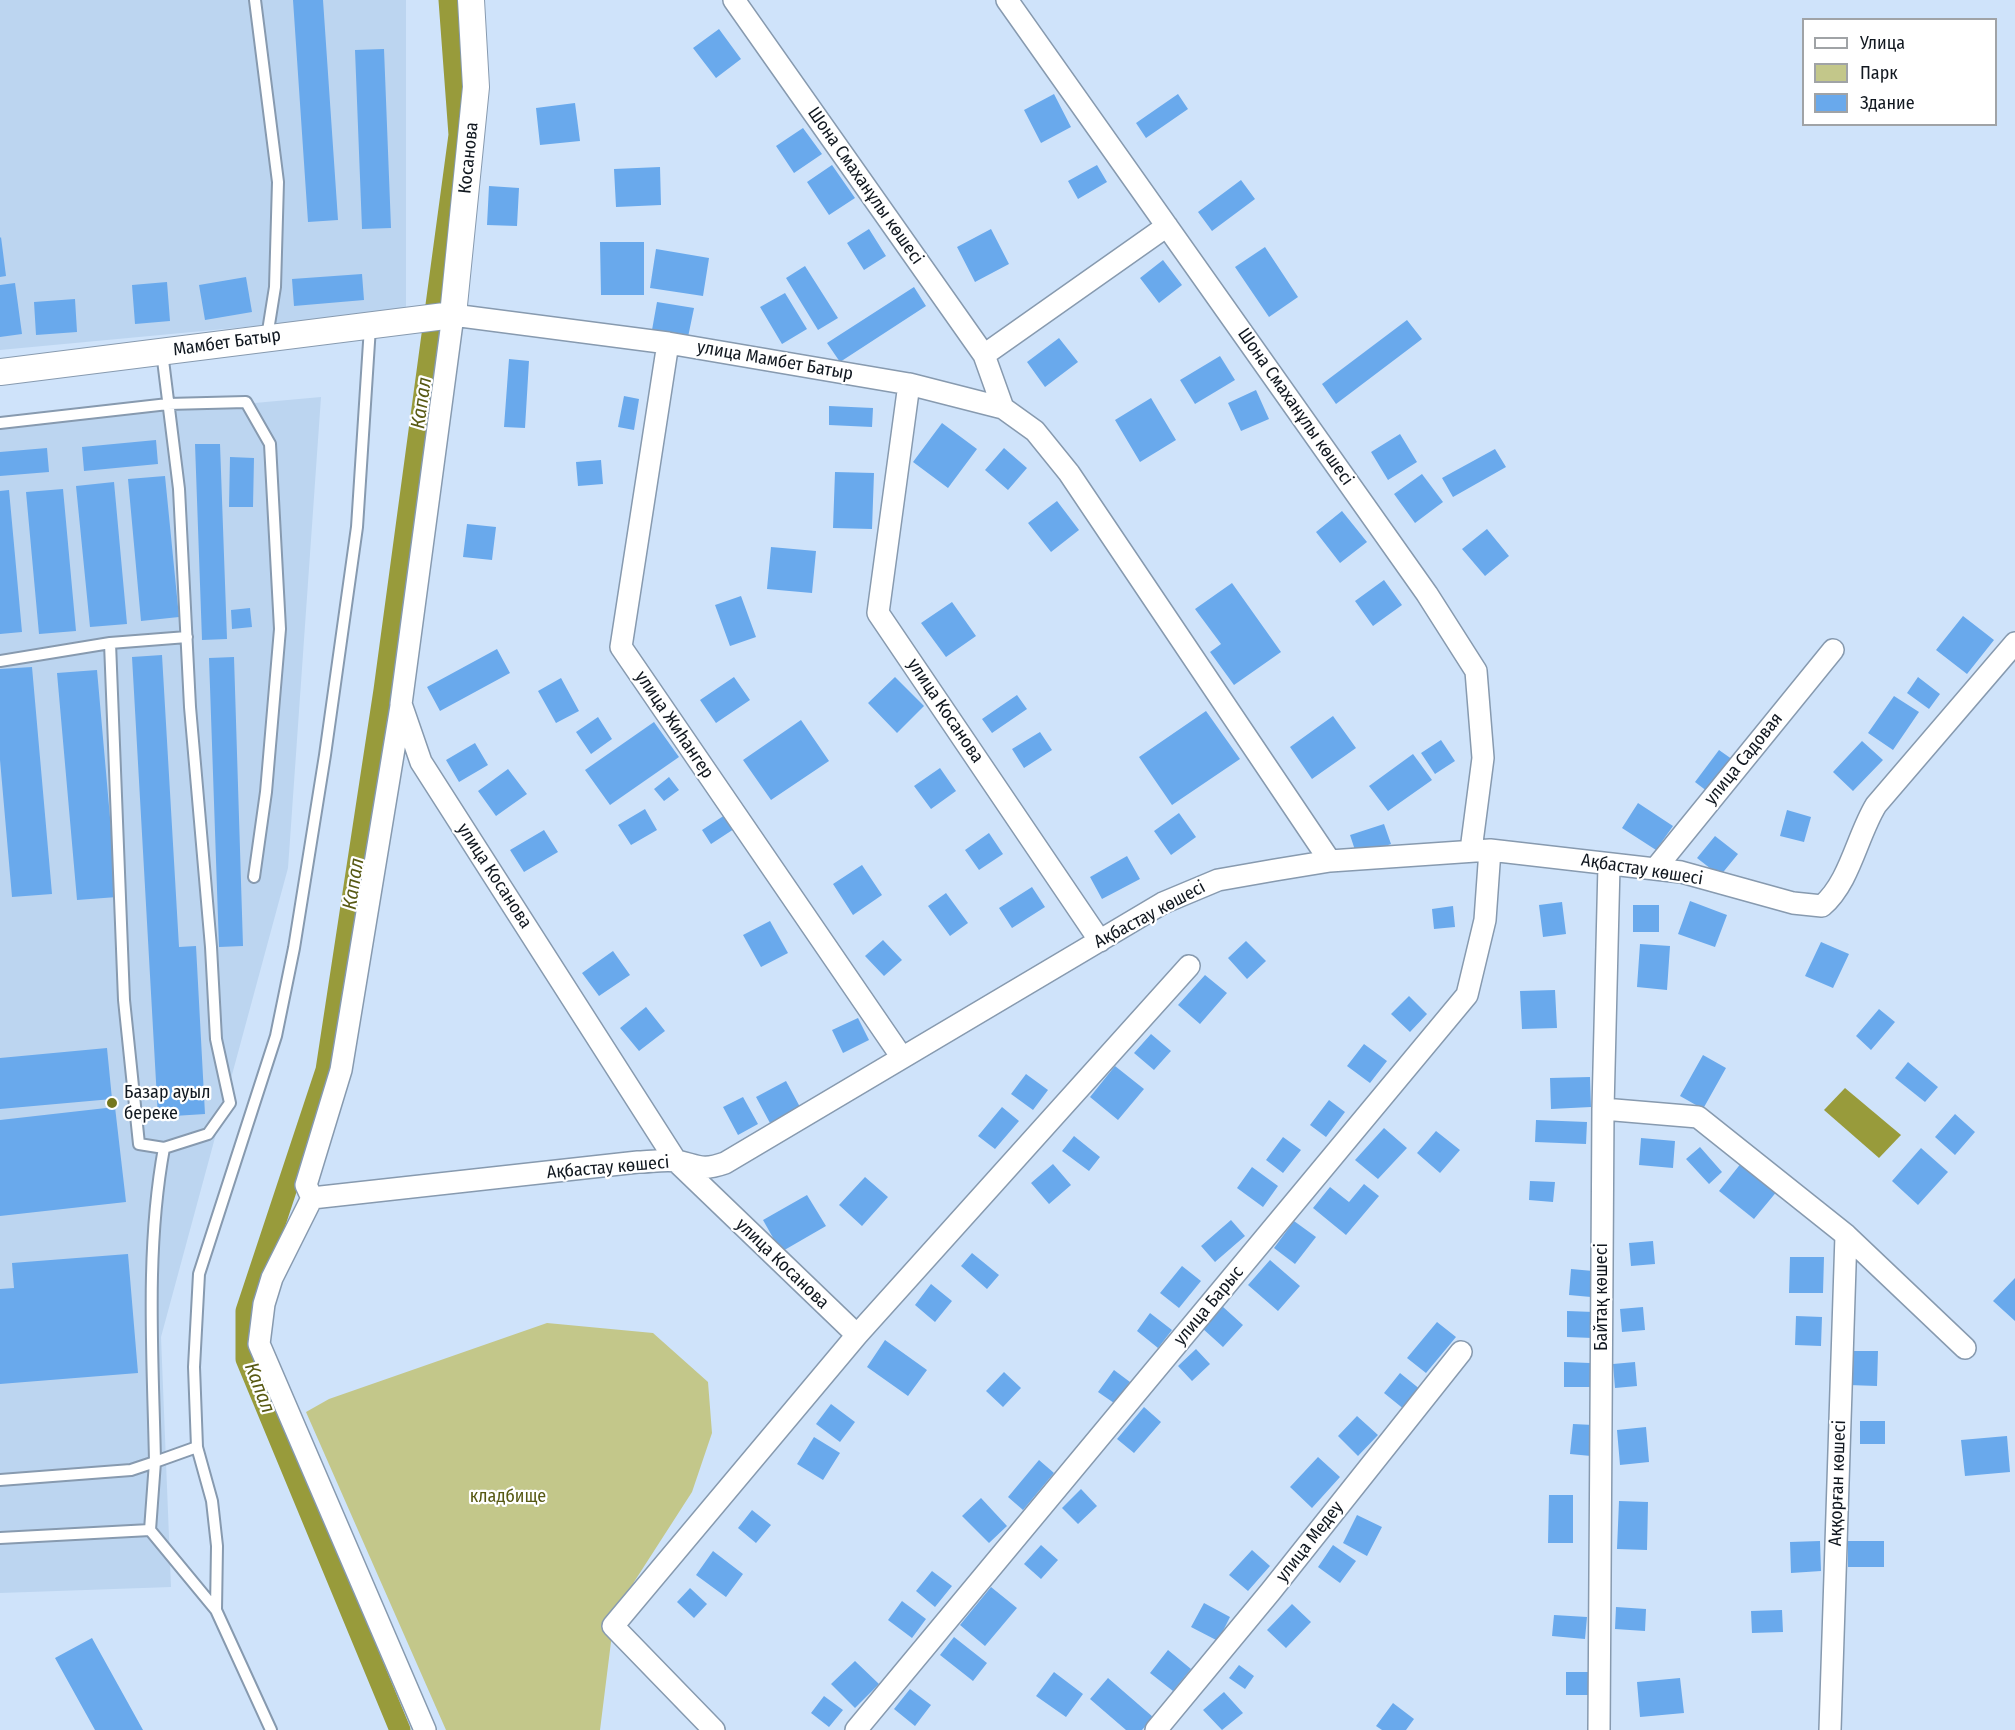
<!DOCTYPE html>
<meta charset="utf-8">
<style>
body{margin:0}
#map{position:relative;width:2015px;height:1730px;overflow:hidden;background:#cfe3fa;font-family:"Fira Sans Condensed",sans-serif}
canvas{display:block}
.legend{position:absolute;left:1802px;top:18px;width:195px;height:108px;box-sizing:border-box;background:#fff;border:2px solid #a0a3a6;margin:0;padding:8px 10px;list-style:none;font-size:18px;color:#111820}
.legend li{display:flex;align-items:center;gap:12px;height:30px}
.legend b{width:30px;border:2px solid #a0a3a6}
</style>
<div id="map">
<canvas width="2015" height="1730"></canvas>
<ul class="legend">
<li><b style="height:8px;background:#fff"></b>Улица</li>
<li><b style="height:16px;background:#c3c78a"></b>Парк</li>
<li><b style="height:16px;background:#69a9ec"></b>Здание</li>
</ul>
</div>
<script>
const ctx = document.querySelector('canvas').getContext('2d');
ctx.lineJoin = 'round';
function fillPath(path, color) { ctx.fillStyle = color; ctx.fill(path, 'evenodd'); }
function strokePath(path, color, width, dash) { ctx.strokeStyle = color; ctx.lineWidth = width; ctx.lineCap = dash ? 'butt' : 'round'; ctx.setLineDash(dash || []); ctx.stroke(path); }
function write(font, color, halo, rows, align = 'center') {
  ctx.font = font + ' "Fira Sans Condensed",sans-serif'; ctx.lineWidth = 4.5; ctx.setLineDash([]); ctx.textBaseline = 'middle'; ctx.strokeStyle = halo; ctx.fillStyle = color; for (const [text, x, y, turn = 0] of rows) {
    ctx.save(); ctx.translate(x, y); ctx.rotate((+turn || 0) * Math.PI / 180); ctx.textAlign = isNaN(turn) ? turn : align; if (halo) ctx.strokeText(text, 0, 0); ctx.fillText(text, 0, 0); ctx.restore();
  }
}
fillPath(new Path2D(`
 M0 0H406V312L0 350Z
 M321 397 288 868 161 1337 171 1587 0 1593V426Z`), '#bcd5f0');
fillPath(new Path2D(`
 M547 1323 653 1333 708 1382 712 1433 692 1492 634 1582 613 1626 600 1730H446L306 1412 329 1399Z`), '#c3c78a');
fillPath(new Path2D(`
 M1845 1088 1901 1135 1879 1158 1824 1110Z`), '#989b3b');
strokePath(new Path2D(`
 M400 1730 246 1359V1311L326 1070 384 690 459 135 449 0`), '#989b3b', 21);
fillPath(new Path2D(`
 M293 0H323L338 220 308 222Z
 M719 29 741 59 716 78 693 48Z
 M384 49 391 228 362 229 355 50Z
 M1054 94 1071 127 1041 143 1024 110Z
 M1178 94 1188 109 1146 138 1136 123Z
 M575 103 580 141 540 145 536 108Z
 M803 128 822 154 794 173 776 146Z
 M832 165 855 198 829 215 807 182Z
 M1097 165 1107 182 1078 199 1068 181Z
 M660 167 661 205 616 207 614 169Z
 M1241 180 1255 199 1212 231 1198 212Z
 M489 186 519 188 517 226 487 225Z
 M869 229 886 256 864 270 847 243Z
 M991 229 1009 264 975 282 957 247Z
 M1 237 6 276 0 277V238Z
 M600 242H644V295H601Z
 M1265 247 1298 297 1269 317 1235 267Z
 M656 249 709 258 703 296 650 288Z
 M1163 260 1182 285 1159 303 1140 278Z
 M805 266 838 318 818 330 786 278Z
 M362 274 364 300 294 306 292 279Z
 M246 277 252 312 205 320 199 285Z
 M167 282 170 321 135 324 132 285Z
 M15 283 22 334 0 337V285Z
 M914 287 926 306 840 362 827 343Z
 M785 293 807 329 782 344 760 307Z
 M75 299 77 332 36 335 34 302Z
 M657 302 694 308 688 337 652 330Z
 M1407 320 1422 339 1336 404 1322 384Z
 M1059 338 1078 362 1045 387 1027 362Z
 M1220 356 1235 380 1195 404 1180 380Z
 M509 359 529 361 525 428 504 427Z
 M1256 390 1269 419 1241 431 1228 403Z
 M624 396 639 399 634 430 618 427Z
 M1151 398 1176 440 1140 462 1115 420Z
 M829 406 873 408 872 427 829 425Z
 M942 423 977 449 948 488 913 462Z
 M1400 434 1417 462 1388 480 1371 452Z
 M156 440 158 464 84 471 82 447Z
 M195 444H220L227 639 202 640Z
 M47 448 49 472 0 476V452Z
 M1004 448 1027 468 1008 490 985 470Z
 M1495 449 1506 467 1453 497 1442 478Z
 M230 457 254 458 253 507H229Z
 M601 460 603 484 578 486 576 462Z
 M835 472 874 473 872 529 833 528Z
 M1422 474 1443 502 1415 523 1394 494Z
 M165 476 179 617 141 621 128 479Z
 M114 482 127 624 90 627 76 486Z
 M63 489 76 631 39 634 26 492Z
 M9 490 22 632 0 634V491Z
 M1057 501 1079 530 1051 552 1028 523Z
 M1342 511 1367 542 1340 563 1316 532Z
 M467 524 496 527 492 560 463 557Z
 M1487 529 1509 556 1485 576 1462 549Z
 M771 547 816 551 812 593 767 589Z
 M1384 580 1402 605 1373 626 1355 601Z
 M1232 583 1281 652 1234 685 1210 652 1221 644 1195 609Z
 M741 596 756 637 730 646 715 605Z
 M952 602 976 636 946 657 921 623Z
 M250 608 252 627 232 629 231 610Z
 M1963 616 1994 640 1967 674 1936 650Z
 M497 649 510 673 440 711 427 687Z
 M162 655 179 947 196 946 205 1114 158 1117 132 657Z
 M234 657 243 946 219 947 209 658Z
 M32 667 52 894 12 897 0 760V669Z
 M97 670 117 897 77 900 57 673Z
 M734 677 750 700 716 723 700 700Z
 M895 677 924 706 897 733 868 703Z
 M1918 677 1940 694 1929 709 1907 693Z
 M561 678 579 711 556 723 538 691Z
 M1017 695 1027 709 992 733 982 719Z
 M1894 696 1919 712 1893 750 1868 733Z
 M1206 711 1240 759 1172 805 1139 757Z
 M1333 716 1356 748 1312 779 1290 747Z
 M598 717 612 739 591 754 576 732Z
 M801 720 829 761 771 800 743 760Z
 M654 722 679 757 610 805 585 770Z
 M1040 732 1052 750 1024 768 1012 749Z
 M1441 740 1455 761 1435 774 1421 753Z
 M1862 741 1883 760 1853 791 1833 772Z
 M475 743 488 765 459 782 446 760Z
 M1719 750 1736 762 1712 795 1695 782Z
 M1413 754 1432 780 1388 811 1369 786Z
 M940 768 956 791 931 809 914 786Z
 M508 769 527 794 496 816 478 791Z
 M669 777 679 790 664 801 654 789Z
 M1638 803 1673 826 1656 850 1622 828Z
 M645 809 657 830 631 845 618 825Z
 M1787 810 1811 817 1804 842 1780 836Z
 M1179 813 1196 837 1171 855 1154 831Z
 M725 815 734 829 711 844 702 830Z
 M1384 824 1391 844 1357 856 1350 835Z
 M544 830 558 852 524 872 510 850Z
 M989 833 1003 854 979 870 965 850Z
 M1715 836 1738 854 1720 876 1697 858Z
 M1127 856 1140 879 1102 899 1090 877Z
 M862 865 882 895 853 915 833 884Z
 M1032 887 1045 907 1012 928 999 908Z
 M946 893 968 923 950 936 928 906Z
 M1690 901 1727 915 1715 947 1678 934Z
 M1562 902 1566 934 1543 937 1539 905Z
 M1633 905H1659V932H1633Z
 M1453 906 1455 927 1434 929 1432 909Z
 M770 921 788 953 761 967 743 935Z
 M883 940 902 960 884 976 865 956Z
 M1246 941 1266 961 1247 979 1228 958Z
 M1821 942 1849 954 1833 988 1805 976Z
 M1640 944 1670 946 1667 990 1637 987Z
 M613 951 630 975 599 996 582 973Z
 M1205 975 1227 993 1200 1024 1178 1005Z
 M1555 990 1557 1028 1522 1029 1520 991Z
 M1409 996 1427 1014 1410 1032 1391 1014Z
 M646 1007 665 1031 639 1051 620 1028Z
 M1879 1009 1895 1022 1871 1050 1856 1036Z
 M858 1018 869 1040 843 1053 832 1030Z
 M1151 1034 1171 1051 1154 1070 1134 1053Z
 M1364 1044 1387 1061 1370 1083 1347 1066Z
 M107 1048 112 1099 0 1109V1058Z
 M1703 1055 1726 1068 1703 1109 1680 1096Z
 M1908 1062 1938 1087 1925 1102 1895 1078Z
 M1115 1066 1144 1089 1118 1120 1090 1097Z
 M1026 1074 1048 1090 1033 1110 1011 1094Z
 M1590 1077 1591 1107 1551 1109 1550 1078Z
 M786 1081 800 1107 770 1123 756 1097Z
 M743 1097 758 1124 738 1135 723 1107Z
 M1329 1100 1345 1112 1326 1137 1310 1125Z
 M115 1107 126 1202 0 1216V1120Z
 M1002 1107 1019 1121 995 1149 978 1136Z
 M1955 1114 1975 1132 1955 1155 1935 1137Z
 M1536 1120 1587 1122 1586 1144 1535 1142Z
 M1384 1128 1407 1148 1378 1179 1355 1160Z
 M1436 1131 1460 1150 1440 1173 1417 1153Z
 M1074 1136 1100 1157 1089 1171 1062 1151Z
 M1283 1137 1301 1150 1283 1173 1266 1160Z
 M1641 1138 1675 1141 1673 1168 1639 1165Z
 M1700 1147 1722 1172 1709 1184 1686 1159Z
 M1921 1148 1948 1172 1918 1205 1892 1181Z
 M1742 1162 1778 1190 1754 1219 1719 1191Z
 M1053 1164 1071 1185 1049 1204 1031 1183Z
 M1252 1167 1278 1186 1263 1207 1237 1188Z
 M865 1177 888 1197 862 1226 839 1205Z
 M1530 1181 1555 1182 1553 1202 1529 1200Z
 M1364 1184 1379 1196 1346 1235 1313 1208 1330 1187 1349 1202Z
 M807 1195 826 1226 781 1252 763 1220Z
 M1231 1220 1245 1236 1215 1262 1201 1246Z
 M1294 1221 1316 1237 1295 1264 1274 1248Z
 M1653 1241 1655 1264 1631 1266 1629 1243Z
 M972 1253 999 1275 987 1289 961 1266Z
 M128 1254 138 1373 0 1384V1289L14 1288 12 1263Z
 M1790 1257H1824L1823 1293H1789Z
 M1270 1260 1300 1286 1278 1311 1248 1285Z
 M1182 1266 1201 1281 1179 1308 1160 1293Z
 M1571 1269 1593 1271 1591 1297 1569 1295Z
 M2015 1278V1321L1993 1301Z
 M931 1284 952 1301 935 1322 915 1305Z
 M1222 1306 1243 1325 1223 1347 1202 1328Z
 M1643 1307 1645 1330 1622 1332 1620 1309Z
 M1567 1311 1594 1312 1593 1338 1567 1337Z
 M1150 1313 1172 1330 1158 1348 1137 1331Z
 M1796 1316 1822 1317 1821 1346 1795 1345Z
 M1437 1322 1456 1337 1426 1373 1407 1358Z
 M885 1340 927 1370 908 1396 867 1367Z
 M1196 1349 1210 1364 1192 1381 1178 1366Z
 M1850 1351H1878L1877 1386 1849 1385Z
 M1564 1362 1590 1363V1387H1564Z
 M1635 1362 1637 1386 1615 1388 1613 1364Z
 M1114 1370 1130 1382 1114 1403 1098 1392Z
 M1004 1372 1021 1388 1003 1407 986 1391Z
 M1400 1373 1421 1390 1405 1410 1384 1393Z
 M831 1404 855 1422 840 1442 816 1424Z
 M1144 1407 1161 1422 1134 1453 1117 1439Z
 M1357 1416 1378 1435 1358 1456 1338 1436Z
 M1860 1421H1885V1444H1860Z
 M1573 1424 1593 1425 1591 1456 1570 1454Z
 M1646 1427 1649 1462 1620 1465 1617 1430Z
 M2007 1436 2010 1472 1965 1476 1961 1440Z
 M814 1437 840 1453 823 1480 797 1464Z
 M1318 1457 1340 1477 1312 1508 1290 1487Z
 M1039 1460 1054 1473 1023 1510 1008 1497Z
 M1081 1489 1097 1506 1078 1524 1062 1508Z
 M1549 1495H1573V1543H1548Z
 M981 1498 1007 1526 989 1543 962 1516Z
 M1619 1501 1648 1502 1647 1550 1617 1549Z
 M752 1510 771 1525 756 1543 738 1528Z
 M1357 1515 1382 1527 1367 1556 1343 1543Z
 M1820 1541 1821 1571 1791 1573 1790 1542Z
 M1848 1541H1884V1567H1848Z
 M1041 1545 1058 1560 1041 1579 1024 1564Z
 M1333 1545 1356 1561 1340 1583 1318 1567Z
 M1252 1550 1270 1566 1248 1591 1229 1575Z
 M713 1551 743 1574 726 1597 696 1575Z
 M932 1571 952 1586 935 1607 916 1591Z
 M991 1587 1017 1608 985 1646 960 1625Z
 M690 1588 707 1604 694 1618 677 1602Z
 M902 1601 926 1619 912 1638 888 1620Z
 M1204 1603 1230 1617 1218 1641 1191 1627Z
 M1292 1604 1311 1622 1286 1648 1267 1630Z
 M1616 1607 1646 1609 1645 1631 1615 1629Z
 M1782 1610 1783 1632 1752 1633 1751 1611Z
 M1554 1615 1587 1617 1585 1639 1552 1636Z
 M954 1637 987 1663 973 1681 940 1655Z
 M92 1638 143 1730H95L55 1658Z
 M1168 1650 1191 1669 1173 1691 1150 1673Z
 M855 1661 879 1684 855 1708 831 1684Z
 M1239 1665 1254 1676 1245 1689 1229 1678Z
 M1054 1672 1083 1694 1066 1717 1036 1696Z
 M1566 1672H1591V1695H1566Z
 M1108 1678 1153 1717 1142 1730H1126L1090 1699Z
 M1680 1678 1684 1713 1640 1717 1637 1682Z
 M910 1689 931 1705 915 1726 894 1709Z
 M1224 1692 1243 1713 1222 1730 1203 1710Z
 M824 1696 843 1710 829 1727 811 1713Z
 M1393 1703 1414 1719 1406 1730H1382L1376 1726Z`), '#69a9ec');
const service = new Path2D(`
 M255 0 278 182 275 287 267 337
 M162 352 179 489 190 707 211 947 216 1039 230 1103 208 1134 164 1148 139 1144 124 1000 110 643 187 637
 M0 423 168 404 246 402 270 444 280 629 266 792 254 877
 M0 661 110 643
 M164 1148C145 1251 153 1358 155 1462L197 1447 194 1367 199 1274 276 1036 294 948 325 755 357 527 370 327
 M197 1447 212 1501 217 1546 216 1610
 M0 1480 131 1470 155 1462 150 1530 0 1538
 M150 1530 216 1610 271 1730`);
const minor = new Path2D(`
 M734 0 984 355 1003 408
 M1007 0 1427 594 1476 671 1483 758 1471 850
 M668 343 621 647 901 1056
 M984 355 1167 226
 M909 384 878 613 1100 941
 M1655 869 1833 650
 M1603 1109 1698 1117 1846 1235 1965 1348
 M312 1198 638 1162C650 1162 665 1159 677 1161 699 1166 702 1171 725 1163L1163 903 1218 880 1275 870 1330 861 1490 850 1681 872 1793 903 1822 906C1850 882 1857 836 1876 805L2015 643
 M312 1198 272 1278 264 1304 259 1344 425 1730
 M312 1198 306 1185 341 1070 401 706
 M857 1335 676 1161 421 762 401 704 453 315 668 343 909 384 1003 408 1035 431 1069 473 1330 861
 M714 1730 613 1626 857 1335 1189 966
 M856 1730 1467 995 1485 920 1490 850
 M1156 1730 1271 1591 1461 1352
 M1599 1730 1603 1109 1609 865
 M1830 1730 1846 1235`);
const tertiary = new Path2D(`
 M0 372 453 315 476 87 471 0`);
strokePath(service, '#879aaf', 14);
strokePath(minor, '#879aaf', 24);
strokePath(tertiary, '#879aaf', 28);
strokePath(service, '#fff', 10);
strokePath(minor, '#fff', 21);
strokePath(tertiary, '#fff', 26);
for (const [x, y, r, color] of [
 [112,1103,6,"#74771e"]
]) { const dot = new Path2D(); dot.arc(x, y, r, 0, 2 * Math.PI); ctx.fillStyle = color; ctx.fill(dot); strokePath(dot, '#fff', 2); }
write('18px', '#111820', '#fff', [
 ["Косанова",469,158,-84],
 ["Шона Смаханұлы көшесі",865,186,55],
 ["Мамбет Батыр",227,343,-8],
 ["улица Мамбет Батыр",775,361,10],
 ["Шона Смаханұлы көшесі",1295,407,55],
 ["улица Косанова",945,711,56],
 ["улица Жиhангер",674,725,56],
 ["улица Садовая",1744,759,-51],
 ["Ақбастау көшесі",1642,870,9],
 ["улица Косанова",494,876,57],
 ["Ақбастау көшесі",1150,915,-28],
 ["Ақбастау көшесі",608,1168,-5],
 ["улица Косанова",782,1264,44],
 ["Байтақ көшесі",1602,1297,-90],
 ["улица Барыс",1209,1306,-50],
 ["Аққорған көшесі",1838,1483,-88],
 ["улица Медеу",1310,1542,-52]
]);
write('18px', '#111820', '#fff', [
 ["Базар ауыл",124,1093],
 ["береке",124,1114]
], 'left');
write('18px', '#575913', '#fff', [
 ["кладбище",508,1497]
]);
write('italic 20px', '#585a14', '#fff', [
 ["Капал",422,403,-82],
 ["Капал",354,884,-81],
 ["Капал",259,1388,69]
]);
</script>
